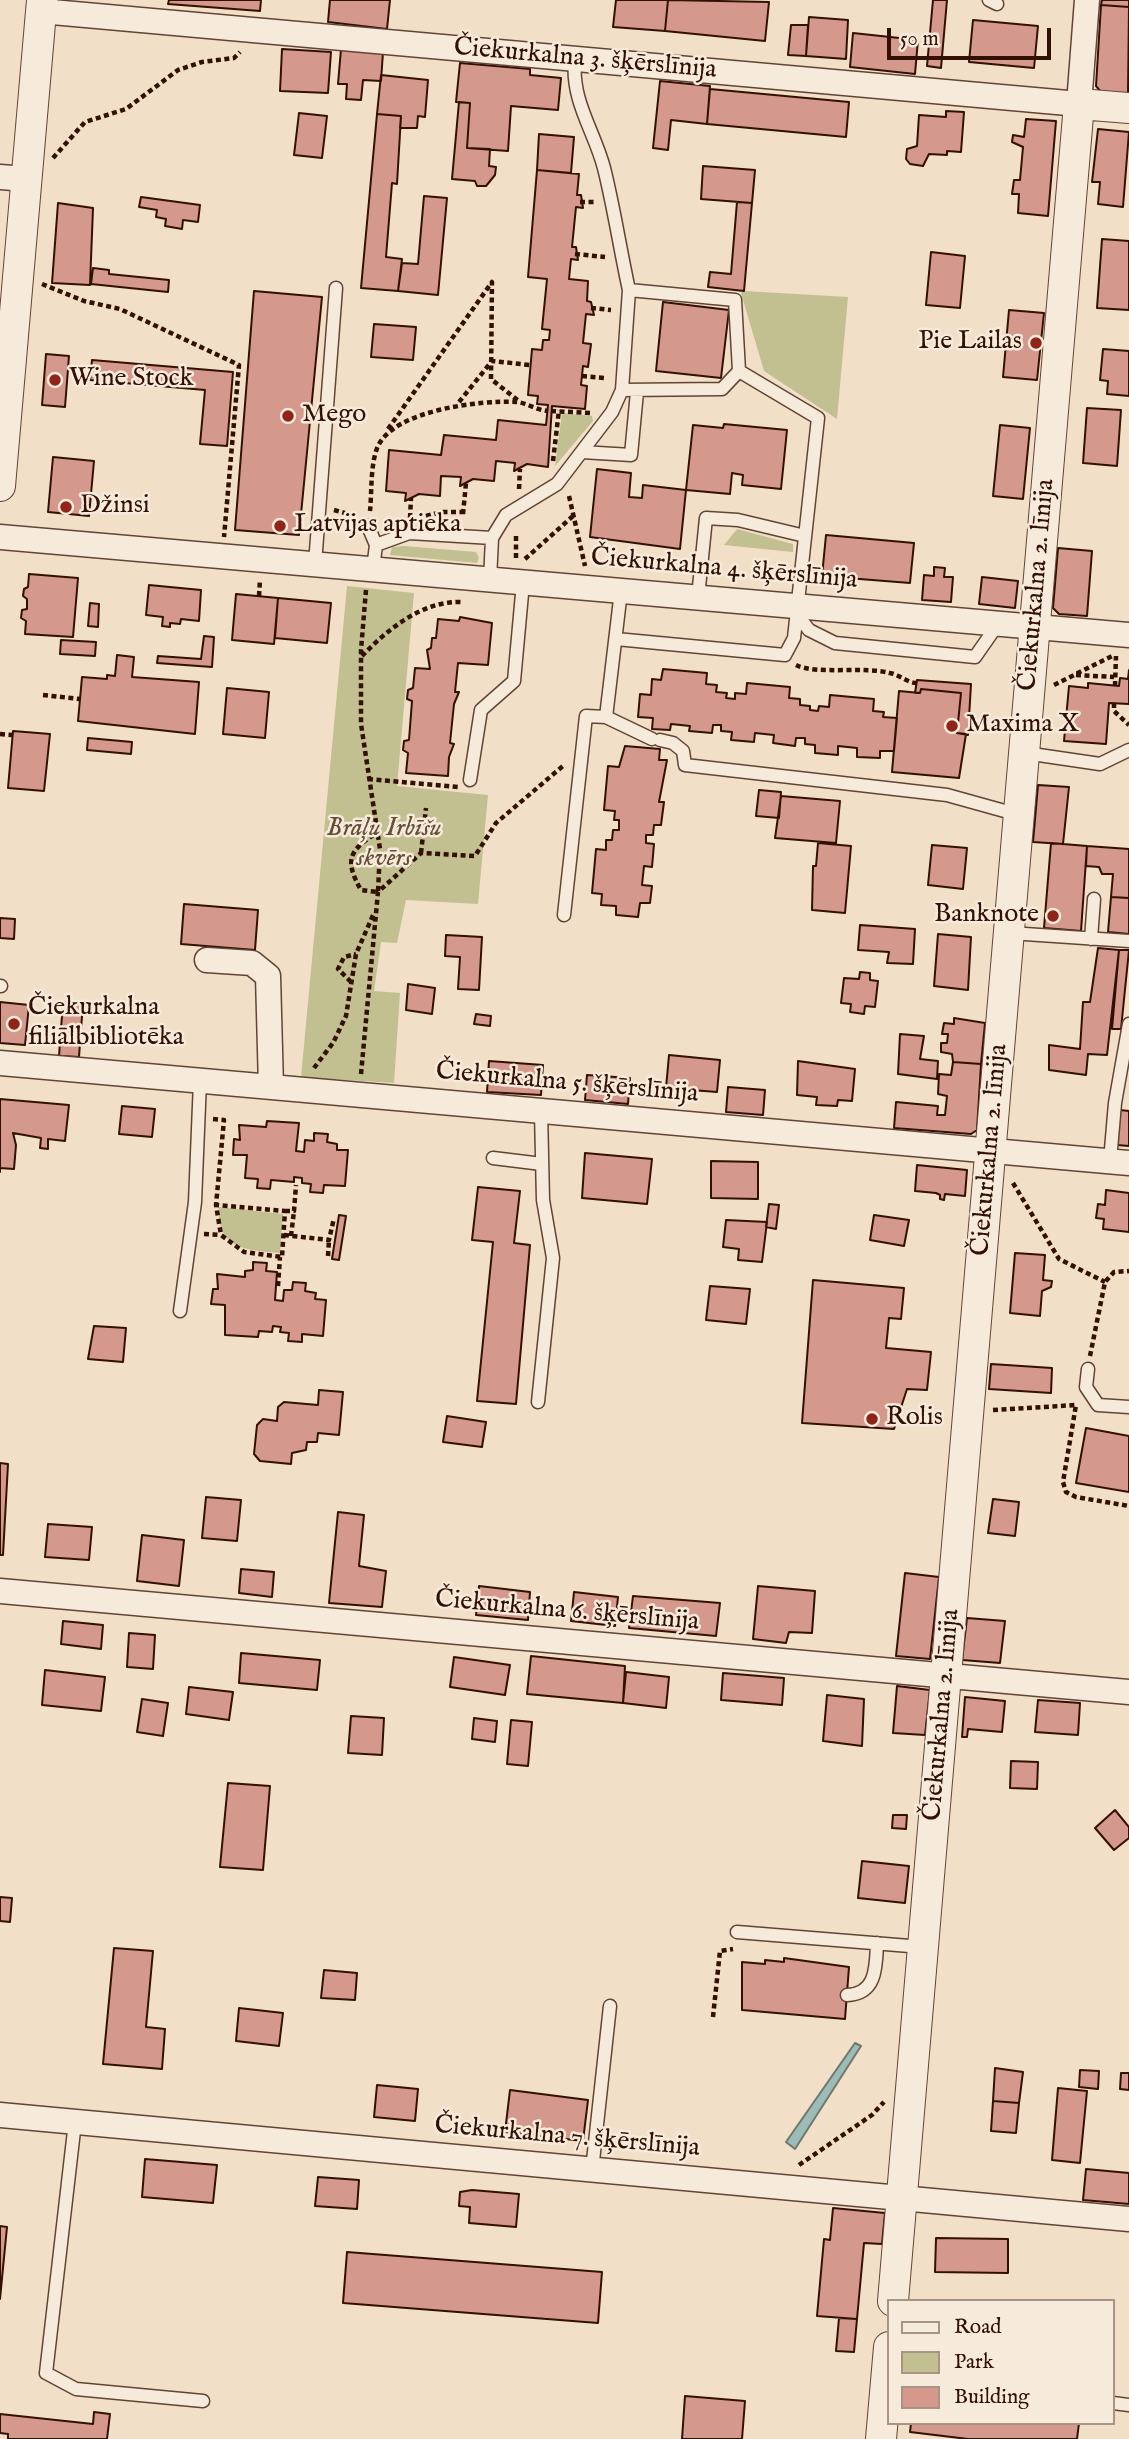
<!DOCTYPE html>
<meta charset="utf-8">
<style>
body{margin:0}
#map{position:relative;width:1129px;height:2439px;overflow:hidden;background:#f1dfc7;font-family:"IM FELL English",serif}
canvas{display:block}
.legend{position:absolute;left:887px;top:2299px;width:228px;height:126px;box-sizing:border-box;background:#f6eadb;border:2px solid #a89385;margin:0;padding:9px 12px;list-style:none;font-size:21px;color:#321003}
.legend li{display:flex;align-items:center;gap:14px;height:35px}
.legend b{width:35px;border:2px solid #a89385}
.scale{position:absolute;left:887px;top:28px;width:164px;height:32px;box-sizing:border-box;border:4px solid #321003;border-top:0;padding-left:9px;font-size:21px;line-height:24px;white-space:nowrap;color:#321003;-webkit-text-stroke:5px #f6eadb;paint-order:stroke}
</style>
<div id="map">
<canvas width="1129" height="2439"></canvas>
<ul class="legend">
<li><b style="height:9px;background:#f6eadb"></b>Road</li>
<li><b style="height:19px;background:#c2c091"></b>Park</li>
<li><b style="height:19px;background:#d5988d"></b>Building</li>
</ul>
<div class="scale">50 m</div>
</div>
<script>
const ctx = document.querySelector('canvas').getContext('2d');
ctx.lineJoin = 'round';
function fillPath(path, color) { ctx.fillStyle = color; ctx.fill(path, 'evenodd'); }
function strokePath(path, color, width, dash) { ctx.strokeStyle = color; ctx.lineWidth = width; ctx.lineCap = dash ? 'butt' : 'round'; ctx.setLineDash(dash || []); ctx.stroke(path); }
function write(font, color, halo, rows, align = 'center') {
  ctx.font = font + ' "IM FELL English",serif'; ctx.lineWidth = 5; ctx.setLineDash([]); ctx.textBaseline = 'middle'; ctx.strokeStyle = halo; ctx.fillStyle = color; for (const [text, x, y, turn = 0] of rows) {
    ctx.save(); ctx.translate(x, y); ctx.rotate((+turn || 0) * Math.PI / 180); ctx.textAlign = isNaN(turn) ? turn : align; if (halo) ctx.strokeText(text, 0, 0); ctx.fillText(text, 0, 0); ctx.restore();
  }
}
fillPath(new Path2D(`
 M744 291 848 297 837 419 764 371 741 293Z
 M562 413 592 416 593 421 555 466Z
 M737 529 793 544V552L724 545Z
 M404 546 476 552 479 558 477 563 390 555 392 547Z
 M347 586 414 593 397 786 488 795 478 904 406 900 397 943 381 942 374 991 400 993 394 1083 301 1077Z
 M219 1207 283 1214 280 1253C247 1250 217 1250 219 1207Z`), '#c2c091');
const water = new Path2D(`
 M855 2043 861 2046 795 2149 786 2142Z`);
fillPath(water, '#9bbcb7');
strokePath(water, '#71776f', 2);
const building = new Path2D(`
 M169 0H261L260 11 168 4Z
 M330 0H390L387 29 328 22Z
 M616 0H668L665 31 613 27Z
 M668 0 769 2 765 41 665 31Z
 M933 0H947L941 68 927 66Z
 M1102 0H1129V7L1101 5Z
 M1101 5 1129 7 1128 94 1101 92 1096 86Z
 M809 17 848 20 846 59 806 56Z
 M973 20 1038 26 1034 68 969 62Z
 M791 25H808L806 56 788 55Z
 M853 33 918 40 915 74 850 67Z
 M282 49 331 52 328 93 280 91Z
 M341 49 383 52 381 81 363 80 361 100 346 99 347 84H338Z
 M460 63 530 69V75L561 78 558 110 511 106 508 151 467 148 470 103 456 102Z
 M381 75 428 80 425 117 418 116 417 128H400L401 116 377 114Z
 M660 81 710 86 707 124 671 120 668 150 653 148Z
 M710 89 849 102 846 137 707 124Z
 M459 102 470 103 467 148 490 149 489 166 496 167 495 175 486 186H477L475 181 452 179Z
 M946 111 964 112 961 152 947 151V155L929 154 923 166 910 164 906 159 907 149 917 146 919 115 946 117Z
 M299 113 327 116 322 158 294 155Z
 M377 114 401 116 397 184 392 183 386 257 402 259 398 291 361 288Z
 M1026 119 1056 121 1048 216 1018 213 1019 194H1012L1014 180H1020L1023 147 1012 142 1013 135 1024 137Z
 M1098 129 1129 132 1123 207 1098 204 1100 182H1092Z
 M539 134 574 137 571 173 537 170Z
 M703 166 755 170 752 203 701 199Z
 M537 170 579 174 577 195H581L583 208 576 207 572 247H576L578 260 571 259 569 279 588 281 587 301 591 302 594 315 586 314 583 343 591 344 588 367 583 366 581 385 587 386 585 409 552 406 548 467 527 464 514 471 515 463 496 461 494 481 473 479 460 486 461 477 441 476 440 496 419 494 405 501 406 493 386 491 389 450 441 455 444 435 496 440 498 420 546 425 548 405 537 404 538 396 528 395 532 349 542 350 543 340H549L550 330 542 329 547 279 528 277Z
 M424 196 447 198 438 295 398 291 402 263 418 264Z
 M141 197 200 205 198 222 183 220 182 229 165 226 166 219 156 217 157 210 139 207Z
 M737 202 752 203 744 291 708 287 710 272 731 274Z
 M58 203 93 208 90 285 52 283Z
 M1102 239 1129 241V310L1097 308Z
 M931 252 965 256 960 308 926 305Z
 M93 268 109 270V274L169 280 168 292 91 284Z
 M254 291 322 297 299 535 235 530Z
 M663 302 729 310 721 378 656 371Z
 M1009 310 1044 313 1037 380 1003 377Z
 M374 324 416 327 413 360 371 357Z
 M1103 349 1129 351V396L1107 394 1108 381 1100 380Z
 M46 354 69 356 65 407 42 405Z
 M92 360 233 372 227 446 200 444 205 390 90 380Z
 M1087 408 1121 410 1117 466 1083 463Z
 M724 424 787 430 781 489 742 485 743 475 732 473 730 494 686 490 693 425 723 428Z
 M1000 425 1030 428 1023 499 993 496Z
 M53 457 94 461 89 516 48 512Z
 M597 469 631 473 629 497 642 498 643 485 686 490 680 549 590 537Z
 M826 535 914 543 910 583 822 576Z
 M1058 548 1092 551 1087 616 1059 614 1053 608Z
 M934 567 945 568 944 577H953L951 602 922 600 924 575 934 576Z
 M29 574 78 578 73 637 25 634 26 621 21 618 22 610 27 609V599L23 596 24 589 28 587Z
 M982 577 1018 581 1015 608 979 604Z
 M149 585 201 590 199 621 181 619 180 624 170 623V627L162 626 163 617 146 615Z
 M236 594 278 598 274 644 232 640Z
 M278 598 331 603 327 643 275 638Z
 M90 603 99 604 98 627 88 626Z
 M460 617 492 623 488 665 458 663 455 692H459L454 704 450 743 454 744 449 757 448 776 406 773 408 753 403 750 404 741 409 740 412 701 407 699 408 690 413 688 415 668 430 669 427 650 431 648 432 638H436L438 619 459 621Z
 M204 636 214 637 212 667 157 663 158 656 201 659Z
 M61 640 96 642 95 656 60 654Z
 M117 655 134 657 132 677 199 682 195 734 78 721 82 677 107 679V675L115 676Z
 M663 669 707 673 706 684 717 685 716 692 727 693 726 698 735 699V693L746 694 747 683 790 687 789 698 800 699V705L810 706V710L818 711 819 706 829 707 830 695 874 699 873 711 884 712 883 717 897 718 894 751H880V758L857 757V748L838 746V755L815 753V745L805 744V738H796L795 746 773 743 774 735 755 733 754 742 731 740 732 732 721 731V725H713L712 733 689 731 690 726 671 724 670 730 652 729 653 718 638 717 640 694 651 695 652 679 661 680Z
 M1129 670V704L1109 703 1106 744 1064 741 1069 686 1088 688V683L1119 686 1120 678 1128 679Z
 M917 680 971 684 968 735 957 733 961 693 921 689 920 693H915Z
 M227 688 269 692 265 738 223 734Z
 M921 689 961 693 957 733 966 734 959 778 892 772 899 691 920 693Z
 M13 731 50 734 44 791 8 788Z
 M88 738 132 742 131 754 87 750Z
 M625 746 660 749 659 760H667L659 802H664L661 825H654L653 835H646V843L654 844 652 867 644 866 642 885 652 886 650 903H640L638 917 616 915V906L601 905 602 894 592 893 596 849 606 850V840H612L613 830H619V820H614L615 811 604 810 608 766 619 767Z
 M1038 785 1069 787 1063 844 1033 842Z
 M759 790 781 792 779 818 756 816Z
 M781 796 840 801 836 843 775 838Z
 M818 843 851 846 845 913 812 910 813 866H816Z
 M1051 843 1087 846 1081 931 1044 928Z
 M932 845 967 848 963 889 928 885Z
 M1087 846 1129 849V898L1111 897 1113 874H1102L1099 867 1086 866Z
 M1111 897 1129 898V934L1108 932Z
 M184 904 258 910 255 950 181 944Z
 M0 918 15 919 14 939 0 938Z
 M860 925 915 929 913 964 887 963 889 952 858 950Z
 M938 934 971 937 968 990 934 986Z
 M446 935 482 937 479 990 458 989 460 957 445 956Z
 M1098 948 1119 950 1107 1055 1088 1054 1086 1075 1049 1070V1045L1080 1049 1083 1002H1090Z
 M1119 950H1129L1121 1029H1112Z
 M860 972 870 973V980L878 981 875 1007 865 1006 864 1014 850 1012 851 1004 841 1003 844 978 859 979Z
 M408 984 435 988 432 1014 406 1010Z
 M0 1002 29 1005 25 1045 0 1043Z
 M63 1002 83 1003 79 1057 59 1056Z
 M476 1014 491 1016 490 1026 474 1024Z
 M954 1018 985 1023 981 1064 953 1062 952 1054 941 1052V1043H947L948 1034H942L944 1023 954 1024Z
 M900 1034 924 1036 920 1059 938 1061 937 1079 898 1074Z
 M669 1055 720 1060 717 1092 666 1088Z
 M489 1061 543 1065 541 1095 487 1092Z
 M798 1061 855 1069 852 1101 838 1100 837 1106 816 1105 817 1097 797 1095Z
 M953 1062 981 1064 977 1130 971 1134 894 1128 896 1102 938 1106 937 1115H945L947 1096 938 1094 939 1074 951 1075Z
 M587 1075 630 1078 628 1104 585 1100Z
 M728 1087 765 1090 763 1115 726 1112Z
 M0 1099 69 1105 65 1141 48 1139V1149L40 1148 41 1138 13 1133 16 1145 14 1169 0 1168V1172Z
 M122 1106 155 1109 152 1137 119 1134Z
 M1120 1110 1129 1111V1146L1117 1145Z
 M267 1121 299 1123 296 1151 304 1152 305 1140 314 1141V1133L328 1134 327 1142 337 1144V1150H348L345 1186 324 1185 323 1193 310 1192 311 1184 302 1183V1178L294 1177V1182L271 1180 270 1189 257 1188 258 1179 245 1178 247 1155H233L234 1139 240 1140 239 1125 266 1127Z
 M585 1153 652 1159 647 1204 582 1198Z
 M711 1161 758 1162V1199L711 1198Z
 M917 1165 967 1170 965 1196 945 1194 944 1200 940 1199V1195L936 1193 915 1191Z
 M478 1187 520 1191 514 1243 530 1245 516 1404 477 1401 493 1242 472 1240Z
 M1106 1190 1129 1193V1232L1103 1229 1104 1219 1096 1218 1098 1204 1105 1205Z
 M769 1204 779 1205 776 1229 766 1227Z
 M339 1215 346 1216 339 1260 332 1259Z
 M874 1215 909 1220 904 1246 870 1240Z
 M726 1220 767 1222 762 1262 738 1260 739 1249 723 1247Z
 M1015 1253 1045 1255 1043 1280 1052 1281 1051 1287 1042 1291 1040 1316 1010 1313Z
 M253 1262 267 1263 266 1271 277 1272 275 1300 283 1301 284 1290H292L293 1282 306 1283 305 1291 316 1293 315 1299 326 1300 323 1336 302 1334V1342L288 1341 289 1333 280 1332 281 1327 273 1326 272 1332 259 1331 258 1337 225 1335V1305L211 1304 213 1289H218L217 1274 245 1277V1271L253 1270Z
 M813 1280 904 1288 901 1319 889 1318 886 1348 931 1352 927 1390 907 1389 894 1429 802 1423Z
 M710 1286 750 1289 746 1324 706 1320Z
 M94 1326 126 1328 123 1362 88 1359Z
 M991 1364 1052 1368 1051 1393 989 1389Z
 M319 1390 343 1392 339 1435 318 1433 317 1442H307L306 1450 292 1453 291 1464 260 1461 254 1454 257 1425 263 1419 277 1421 278 1407 284 1402 318 1405Z
 M447 1416 486 1422 482 1447 443 1442Z
 M1086 1428 1129 1436V1492L1076 1483Z
 M0 1463 8 1464 3 1555H0Z
 M206 1497 241 1500 237 1541 202 1538Z
 M993 1499 1019 1502 1015 1536 988 1533Z
 M338 1512 364 1515 359 1566 386 1571 382 1607 329 1603Z
 M48 1524 92 1527 89 1560 45 1557Z
 M142 1535 184 1540 179 1586 137 1581Z
 M241 1569 274 1572 272 1597 239 1593Z
 M905 1573 939 1577 930 1659 896 1656Z
 M479 1586 530 1592 528 1620 476 1615Z
 M758 1586 815 1591 812 1633 789 1632 786 1643 753 1639Z
 M574 1592 618 1597 615 1626 571 1621Z
 M633 1596 720 1603 716 1636 629 1628Z
 M967 1618 1005 1621 1000 1663 962 1660Z
 M63 1621 103 1625 101 1649 61 1644Z
 M129 1633 155 1635 153 1669 127 1667Z
 M241 1653 320 1660 317 1690 239 1683Z
 M531 1656 625 1666 623 1703 527 1694Z
 M454 1657 510 1665 505 1695 450 1687Z
 M45 1670 105 1677 101 1711 42 1705Z
 M626 1672 669 1677 666 1708 623 1703Z
 M723 1673 784 1678 782 1705 721 1700Z
 M897 1686 930 1690 925 1735 893 1733Z
 M189 1687 233 1692 229 1720 186 1714Z
 M827 1695 864 1699 862 1746 823 1741Z
 M965 1697 1005 1701 1002 1732 968 1729 967 1737H962Z
 M142 1699 168 1703 163 1736 137 1732Z
 M1038 1700 1080 1703 1078 1735 1035 1732Z
 M351 1716 384 1718 382 1755 348 1753Z
 M474 1718 497 1721 495 1742 472 1739Z
 M511 1720 532 1722 528 1766 507 1764Z
 M1011 1761 1038 1762 1037 1789 1010 1788Z
 M228 1783 270 1786 263 1870 220 1867Z
 M1115 1810 1129 1827V1838L1114 1850 1095 1828Z
 M893 1815H907L906 1829 892 1828Z
 M862 1861 909 1866 905 1903 858 1898Z
 M0 1897 12 1898 10 1922 0 1921Z
 M114 1948 153 1951 146 2027 165 2029 162 2069 103 2064Z
 M784 1958 849 1967 845 2019 742 2010V1962L765 1964V1960L784 1962Z
 M324 1970 357 1973 355 2000 321 1998Z
 M239 2008 283 2013 279 2046 236 2041Z
 M995 2068 1023 2072 1019 2103 993 2101Z
 M1080 2070 1099 2071 1098 2089 1079 2087Z
 M1121 2073H1129V2090L1120 2089Z
 M377 2085 418 2089 415 2121 374 2117Z
 M1058 2088 1087 2091 1080 2163 1052 2160Z
 M510 2090 588 2100 583 2141 505 2132Z
 M993 2101 1019 2103 1016 2133 991 2131Z
 M145 2159 217 2165 213 2203 142 2197Z
 M1086 2169 1129 2173V2204L1083 2200Z
 M318 2177 359 2180 357 2209 315 2206Z
 M472 2190 519 2194 516 2227 469 2223 470 2207 459 2206 460 2192Z
 M833 2208 885 2213 882 2244 864 2243 857 2319 817 2316 824 2239 830 2240Z
 M0 2226 7 2227 0 2299Z
 M936 2238 1008 2239V2273L935 2272Z
 M347 2252 602 2272 598 2323 343 2303Z
 M839 2318 857 2319 854 2352 836 2351Z
 M685 2396 745 2401 742 2439H682Z
 M94 2412 110 2414 107 2439H8V2434L0 2433V2414L93 2424Z
 M911 2423H1079L1077 2439H968L910 2432Z`);
fillPath(building, '#d5988d');
strokePath(building, '#321003', 2);
const service = new Path2D(`
 M989 0 997 4
 M575 60C571 101 594 130 604 168 614 208 620 249 629 290
 M622 390 722 389 739 371
 M582 452 631 455 637 392
 M368 526 376 545
 M315 564 336 288
 M373 569 376 545 409 533 492 538
 M490 580 492 538 506 515 557 484 612 412 622 390 629 290 735 300 739 371 818 418 794 638 785 655 616 639
 M698 597 706 518 738 520 805 536
 M799 617 809 630 835 643 975 657 998 624
 M606 717 652 739
 M660 740 673 743 683 751 685 765 947 795 1019 815
 M1025 753 1100 764 1129 750
 M470 780 481 710 514 681 523 583
 M564 915 586 716 606 717 621 591
 M1010 933 1129 941
 M1091 939 1094 899
 M0 986H1
 M493 1158 542 1164
 M1110 1161 1115 1103 1129 1024
 M180 1311 195 1202 200 1081
 M1088 1369 1086 1387 1098 1405 1129 1407
 M538 1402 553 1258 543 1200 541 1111
 M737 1932 922 1947
 M847 1995C877 1994 876 1966 877 1943
 M75 2122 46 2373 76 2389 203 2401
 M592 2170 610 2006
 M1113 2403 1129 2405`);
const minor = new Path2D(`
 M41 11 1079 104 1087 0
 M0 177 26 179
 M0 537 1129 635
 M207 960 252 963 268 976 271 1087
 M0 1063 1129 1163
 M0 1591 1129 1692
 M0 2115 1129 2219`);
const tertiary = new Path2D(`
 M0 486 42 0
 M893 2301 1079 104 1129 108
 M881 2439 889 2347`);
strokePath(service, '#624434', 15);
strokePath(minor, '#624434', 27);
strokePath(tertiary, '#624434', 32);
strokePath(new Path2D(`
 M53 158 85 122 126 109 178 70 202 62 234 58 240 52
 M580 202H594
 M575 254 605 257
 M42 284 84 301 120 309 239 365 224 537
 M591 308 611 310
 M582 376 605 378
 M459 402 492 361 530 365
 M551 411 592 413
 M388 429 492 282 491 379 520 402
 M553 461 559 410
 M519 489 520 469
 M569 496 585 566
 M334 510 356 516
 M370 511C372 492 370 464 378 446 395 410 480 400 517 402 527 403 536 410 548 411
 M463 514 466 483
 M426 516 441 512H463
 M410 518 411 498
 M516 558V533
 M525 559 573 516
 M366 590 361 650V724L380 849 378 892 361 890C344 860 349 850 377 833
 M259 596 260 580
 M362 656C388 629 422 601 461 602
 M796 665C816 675 864 666 890 673 900 675 906 682 916 683
 M1076 675 1114 677
 M1054 685 1112 656
 M1115 686 1116 656
 M43 695 80 699
 M1114 703V711L1129 725
 M969 716H977
 M0 734 13 735
 M368 779 458 787
 M421 853 426 808
 M351 982 338 969 344 957 356 954
 M314 1068 333 1043 346 1016 356 954 374 913
 M361 1074 378 892 421 853 475 856 496 823 563 766
 M213 1119 224 1120 216 1205 221 1235 244 1252 282 1257 285 1211 216 1205
 M1013 1183 1059 1259 1105 1282
 M285 1211H294L296 1185
 M204 1234 221 1235
 M284 1235 329 1240 334 1218
 M291 1236 294 1211
 M328 1256 329 1240
 M278 1286 280 1257
 M1090 1356 1105 1282 1114 1272 1129 1271
 M993 1410 1076 1405 1063 1482 1066 1492 1076 1497 1129 1506
 M713 2017 720 1951 733 1949
 M799 2165 872 2115 884 2102`), '#321003', 4.5, [5, 3.5]);
strokePath(service, '#f6eadb', 12);
strokePath(minor, '#f6eadb', 24);
strokePath(tertiary, '#f6eadb', 30);
for (const [x, y, r, color] of [
 [1036,343,7,"#8f2418"],
 [55,380,7,"#8f2418"],
 [288,416,7,"#8f2418"],
 [66,507,7,"#8f2418"],
 [280,526,7,"#8f2418"],
 [952,726,7,"#8f2418"],
 [1053,916,7,"#8f2418"],
 [14,1024,7,"#8f2418"],
 [872,1419,7,"#8f2418"]
]) { const dot = new Path2D(); dot.arc(x, y, r, 0, 2 * Math.PI); ctx.fillStyle = color; ctx.fill(dot); strokePath(dot, '#f6eadb', 2.5); }
write('26px', '#321003', '#f6eadb', [
 ["Čiekurkalna 3. šķērslīnija",585,60,5],
 ["Čiekurkalna 4. šķērslīnija",724,570,5],
 ["Čiekurkalna 2. līnija",1038,585,-85],
 ["Čiekurkalna 5. šķērslīnija",567,1084,5],
 ["Čiekurkalna 2. līnija",991,1150,-85],
 ["Čiekurkalna 6. šķērslīnija",567,1612,5],
 ["Čiekurkalna 2. līnija",943,1715,-85],
 ["Čiekurkalna 7. šķērslīnija",567,2138,5]
]);
write('26px', '#321003', '#f6eadb', [
 ["Pie Lailas",1022,343,"right"],
 ["Wine Stock",69,380],
 ["Mego",302,416],
 ["Džinsi",80,507],
 ["Latvijas aptieka",294,526],
 ["Maxima X",966,726],
 ["Banknote",1039,916,"right"],
 ["Čiekurkalna",28,1009],
 ["filiālbibliotēka",28,1039],
 ["Rolis",886,1419]
], 'left');
write('italic 26px', '#644e35', '#f6eadb', [
 ["Brāļu Irbīšu",384,830],
 ["skvērs",384,860]
]);
</script>
